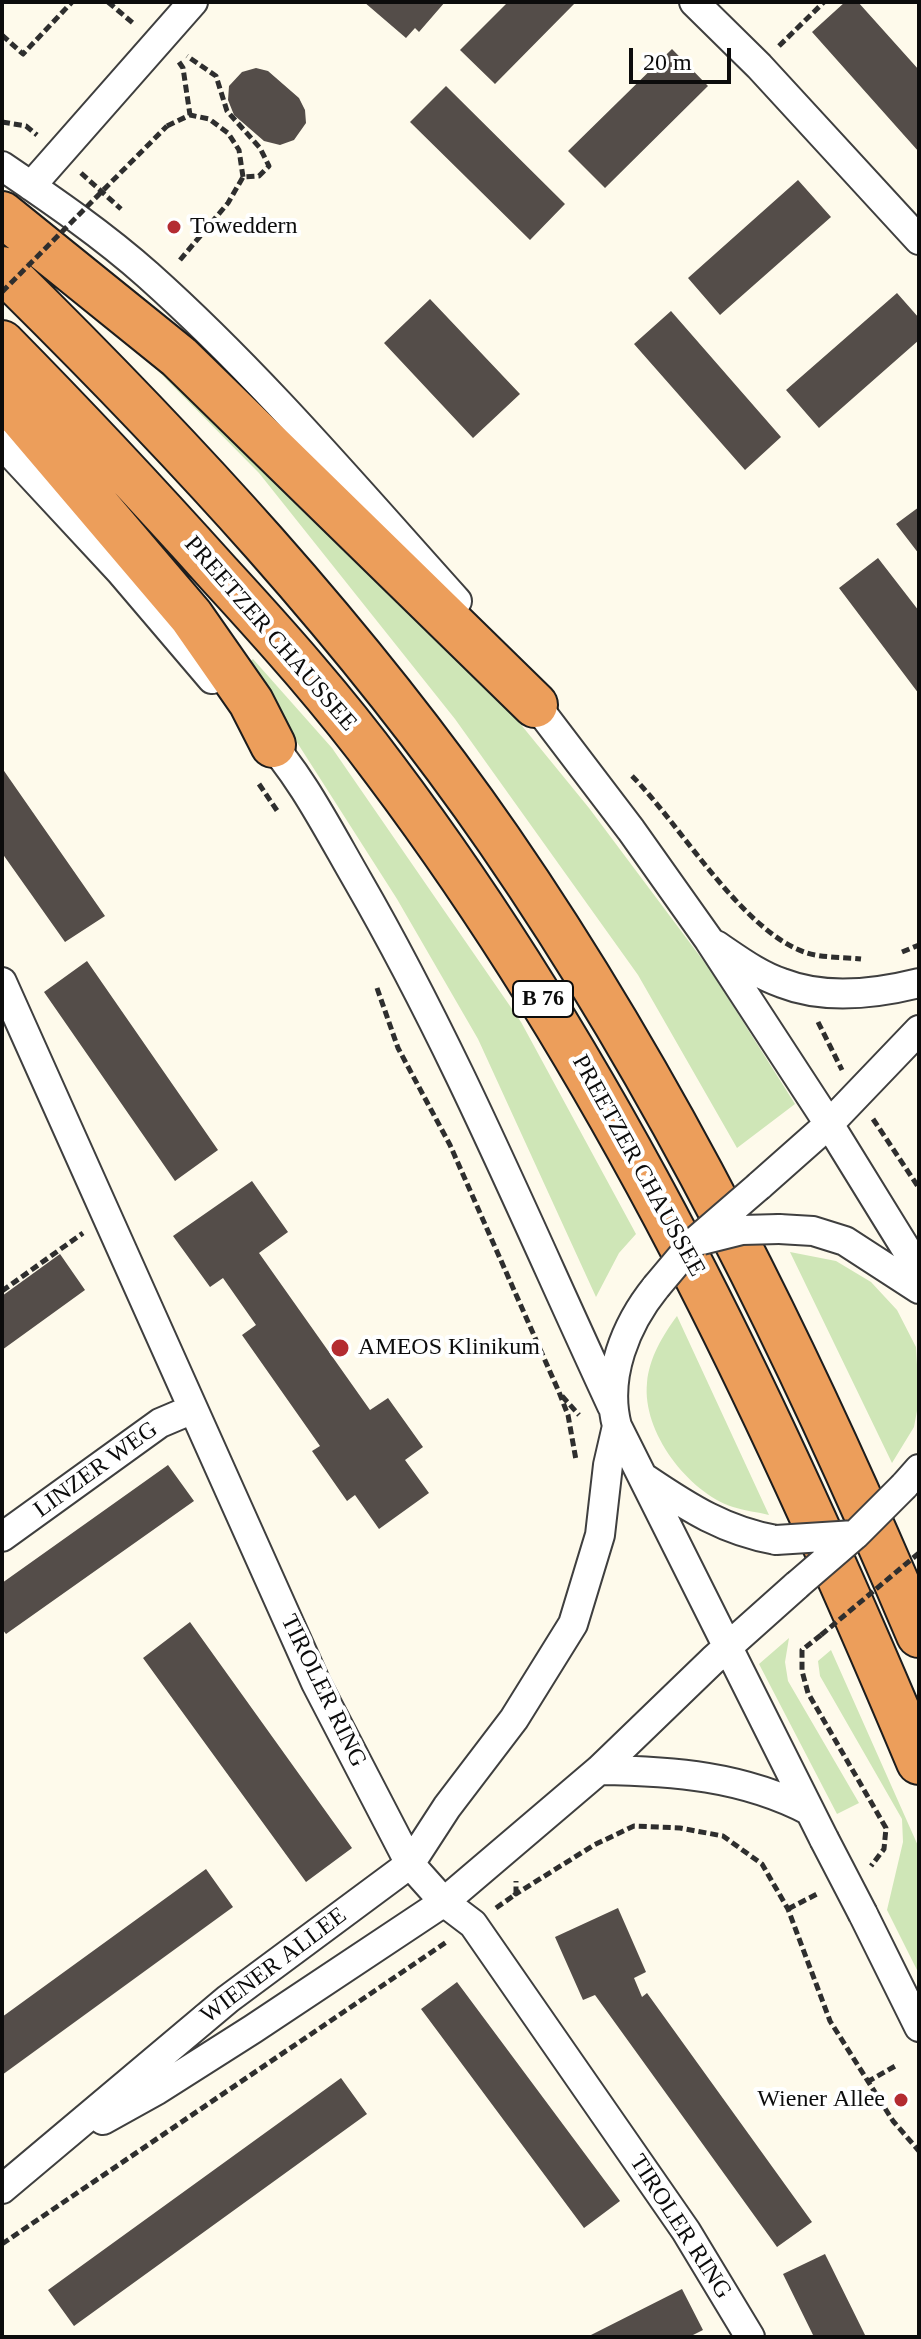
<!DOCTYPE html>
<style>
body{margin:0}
#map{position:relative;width:921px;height:2339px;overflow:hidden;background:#fefaeb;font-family:"Times New Roman",serif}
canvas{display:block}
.frame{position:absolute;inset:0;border:4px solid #0c0c0c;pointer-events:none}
.scale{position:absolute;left:629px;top:48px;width:102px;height:36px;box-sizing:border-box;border:4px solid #0c0c0c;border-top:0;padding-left:10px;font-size:24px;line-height:28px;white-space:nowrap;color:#0c0c0c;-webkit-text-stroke:6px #fff;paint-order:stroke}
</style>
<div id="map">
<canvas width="921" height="2339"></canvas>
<div class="frame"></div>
<div class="scale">20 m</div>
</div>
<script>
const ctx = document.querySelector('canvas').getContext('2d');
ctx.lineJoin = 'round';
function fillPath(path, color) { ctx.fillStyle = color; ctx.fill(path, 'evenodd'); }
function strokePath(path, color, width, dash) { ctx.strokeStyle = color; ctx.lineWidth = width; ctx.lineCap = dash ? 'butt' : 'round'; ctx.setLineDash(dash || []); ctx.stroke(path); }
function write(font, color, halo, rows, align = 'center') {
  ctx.font = font + ' "Times New Roman",serif'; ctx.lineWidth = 8; ctx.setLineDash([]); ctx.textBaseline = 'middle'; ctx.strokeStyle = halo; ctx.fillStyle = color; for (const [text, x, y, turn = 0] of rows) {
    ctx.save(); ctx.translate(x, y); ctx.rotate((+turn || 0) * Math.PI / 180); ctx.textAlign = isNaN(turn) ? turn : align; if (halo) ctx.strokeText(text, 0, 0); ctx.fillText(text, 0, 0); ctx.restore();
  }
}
fillPath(new Path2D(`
 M95 300 487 683 589 808 711 971 795 1104 737 1148 638 975 455 719 259 473 91 303Z
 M253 659 332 748 521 1022 636 1234 619 1253 596 1297 478 1039 397 899 247 664Z
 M790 1252 836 1261 871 1282 897 1310 916 1347 919 1400 914 1427 892 1463Z
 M677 1316 769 1515C758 1512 745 1511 733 1507 688 1492 642 1432 647 1383 649 1358 663 1335 677 1316Z
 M789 1638 785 1662 788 1681 859 1803 837 1814 759 1664Z
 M831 1650 919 1848V1974L887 1910 903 1842 902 1819 820 1676 818 1661Z`), '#cfe6b7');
fillPath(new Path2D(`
 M364 2H445L419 32 415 28 406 38Z
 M508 2H576L495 84 460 50Z
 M845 2H858L919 70V152L812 32Z
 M672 49 708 86 605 188 568 151Z
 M256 68 268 71 299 98 305 110 306 123 294 140 280 145 264 141 234 115 228 100 229 86 242 72Z
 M446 86 565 204 530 240 410 122Z
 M798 180 831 217 720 315 688 278Z
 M897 293 919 318V340L819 428 786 390Z
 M430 299 520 394 473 438 384 343Z
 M671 311 781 437 745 470 634 344Z
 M919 507V554L896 524Z
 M878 558 919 611V694L839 588Z
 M2 768 105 916 65 942 2 853Z
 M87 961 218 1150 175 1181 44 992Z
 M252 1181 288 1232 259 1253 370 1410 388 1398 423 1447 405 1460 429 1493 379 1529 355 1495 347 1501 312 1451 320 1446 242 1335 256 1325 223 1278 210 1287 173 1236Z
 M60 1254 85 1290 2 1350V1296Z
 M168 1465 194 1501 6 1634 2 1629V1583Z
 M190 1622 352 1848 306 1882 143 1658Z
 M206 1869 233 1907 2 2075V2017Z
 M618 1908 646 1972 634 1978 642 1997 647 1993 812 2222 777 2247 595 1995 583 2000 555 1937Z
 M457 1982 620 2201 584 2228 421 2009Z
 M341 2078 367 2114 74 2326 48 2290Z
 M825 2254 866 2337H814L783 2274Z
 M682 2289 703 2330 689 2337H587Z`), '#544d49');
const street = new Path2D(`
 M694 2 759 66 919 240
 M2 166C52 200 103 235 148 275 260 375 357 490 457 601
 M31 186 193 2
 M2 444 120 571 212 679
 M526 692 631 830 709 940 829 1124 919 1270
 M262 734C300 773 330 833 358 881 455 1049 530 1230 612 1406
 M716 945C737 959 758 975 782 983 825 1000 875 994 919 983
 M2 982 316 1683 410 1864 444 1902 473 1924 686 2231 750 2337
 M759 1186 829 1124 919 1030
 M779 1229 813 1231 845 1241 919 1289
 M656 1287C626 1324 604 1377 617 1426L824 1839
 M646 1479C689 1508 725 1531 776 1540
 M904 1486 919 1469
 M2 1537 160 1423 193 1409
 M599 1770C673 1771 743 1776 810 1811
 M863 1914 919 2027
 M103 2120 157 2090 253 2029 444 1902 599 1770 713 1660 797 1585
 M2 2189 228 1999 410 1864 447 1807 514 1719 573 1624 600 1535 608 1465 617 1426`);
const highway = new Path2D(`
 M2 214 179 357 535 705
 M2 269C182 446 356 633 499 840 670 1088 802 1359 919 1635
 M2 343C76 418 148 495 219 574 277 637 334 701 385 770 613 1073 773 1414 919 1762
 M2 394 191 616 251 702 273 745`);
strokePath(street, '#3f3f3f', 32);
strokePath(highway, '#1d1d1d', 48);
strokePath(new Path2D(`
 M108 2 134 24
 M2 35 23 54 72 2
 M779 46 824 2
 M179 62 183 68 190 115
 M2 122 26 126 37 135
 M167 126 190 115 209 119 228 133 239 150 243 177
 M81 173 121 209
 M180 260 228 203 243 177 259 176 269 166 260 148 227 111 216 76 187 56
 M632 776C680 824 742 932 807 953 823 958 844 957 861 959
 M259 784 278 812
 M902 952 919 945
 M377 988 398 1048 450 1145 559 1392 568 1415 576 1460
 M818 1022 842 1070
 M873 1119 919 1188
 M2 1291 83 1233
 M562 1396 579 1415
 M821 1635 802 1650V1671L808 1693 886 1828 884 1849 871 1866
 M514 1892 516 1894 594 1845 634 1826 680 1828 723 1836 762 1864 788 1909 830 2021 893 2121 919 2151
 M496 1908 516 1894V1881
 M788 1909 819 1893
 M867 2082 897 2065
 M2 2244 448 1941`), '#2e2e2e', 5, [8, 4]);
strokePath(street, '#fff', 28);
strokePath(highway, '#ec9e5b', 44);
const streetBridge = new Path2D(`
 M702 1240 742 1230 779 1229
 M656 1287 693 1243 759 1186
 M776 1540 855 1535
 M797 1585 855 1535 904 1486
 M824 1839 863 1914`);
strokePath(streetBridge, '#3f3f3f', 32, []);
strokePath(new Path2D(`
 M2 292 167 126
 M821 1635 919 1553`), '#2e2e2e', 5, [8, 4]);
strokePath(streetBridge, '#fff', 28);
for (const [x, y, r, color] of [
 [174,227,8,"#b42c31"],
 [340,1348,10,"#b42c31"],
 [901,2100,8,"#b42c31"]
]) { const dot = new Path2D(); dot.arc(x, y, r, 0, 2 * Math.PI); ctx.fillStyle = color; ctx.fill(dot); strokePath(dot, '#fff', 3); }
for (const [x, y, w] of [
 [543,999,60]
]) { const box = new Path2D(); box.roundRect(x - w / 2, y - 18, w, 36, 6); ctx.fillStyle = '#fff'; ctx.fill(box); strokePath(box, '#0c0c0c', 2); }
write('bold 22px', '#0c0c0c', null, [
 ["B 76",543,999]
]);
write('24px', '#0c0c0c', '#fff', [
 ["Toweddern",190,227],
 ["AMEOS Klinikum",358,1348],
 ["Wiener Allee",885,2100,"right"]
], 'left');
write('24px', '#0c0c0c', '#fff', [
 ["PREETZER CHAUSSEE",270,634,49],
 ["PREETZER CHAUSSEE",638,1166,61],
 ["LINZER WEG",96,1470,-36],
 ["TIROLER RING",323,1691,64],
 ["WIENER ALLEE",274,1966,-37],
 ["TIROLER RING",680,2227,57]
]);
</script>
